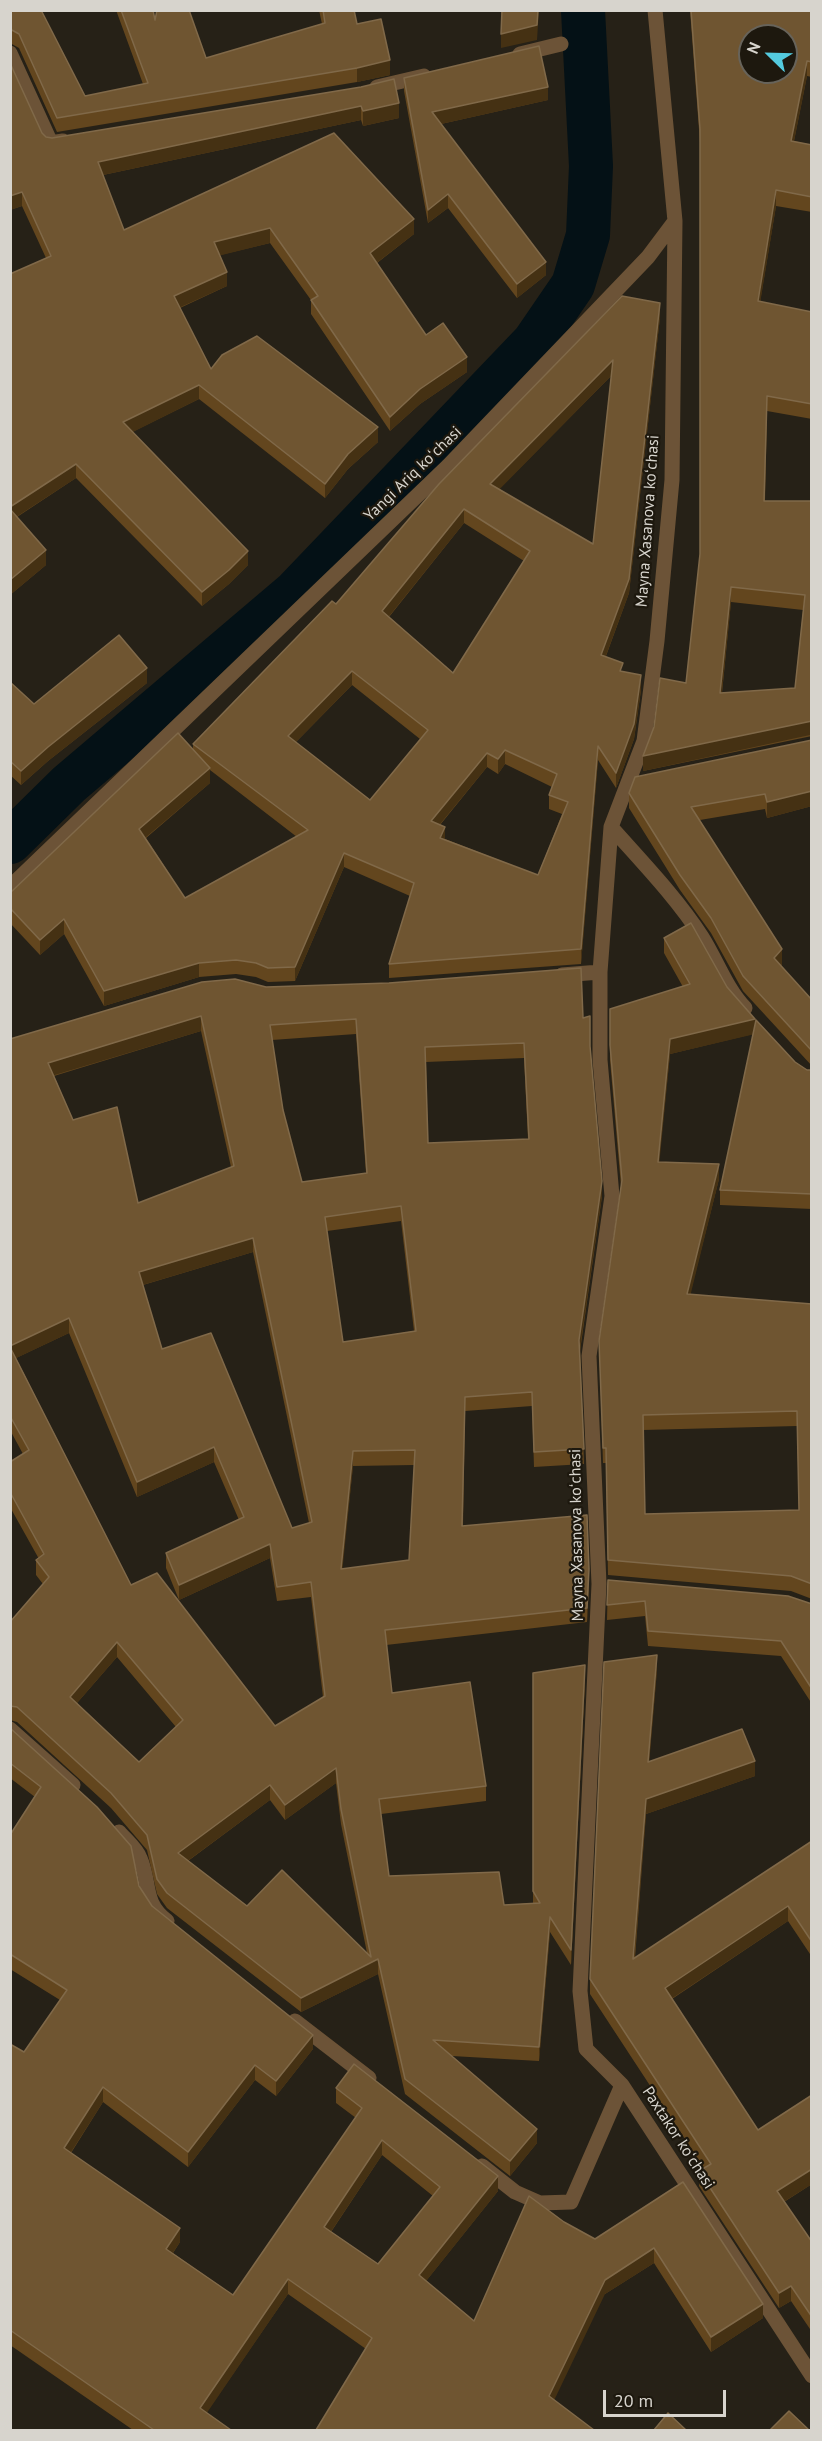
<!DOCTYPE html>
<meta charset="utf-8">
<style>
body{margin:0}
#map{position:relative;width:822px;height:2441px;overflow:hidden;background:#262117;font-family:"PT Sans",sans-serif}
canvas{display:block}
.frame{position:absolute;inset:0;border:12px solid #d7d4cd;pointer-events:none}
.north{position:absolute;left:738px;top:24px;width:60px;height:60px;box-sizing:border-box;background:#1d180e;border:2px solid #67635a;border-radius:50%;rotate:293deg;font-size:16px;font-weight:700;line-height:24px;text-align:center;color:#d7d4cd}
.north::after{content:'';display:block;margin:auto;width:21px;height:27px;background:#54cade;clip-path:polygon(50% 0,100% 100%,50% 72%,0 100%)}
.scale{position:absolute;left:603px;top:2390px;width:123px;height:27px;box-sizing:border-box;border:3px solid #d7d4cd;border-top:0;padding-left:8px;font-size:18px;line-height:21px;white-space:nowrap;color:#d7d4cd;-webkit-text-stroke:4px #1d180e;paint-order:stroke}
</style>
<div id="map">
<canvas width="822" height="2441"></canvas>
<div class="frame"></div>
<div class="north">N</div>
<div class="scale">20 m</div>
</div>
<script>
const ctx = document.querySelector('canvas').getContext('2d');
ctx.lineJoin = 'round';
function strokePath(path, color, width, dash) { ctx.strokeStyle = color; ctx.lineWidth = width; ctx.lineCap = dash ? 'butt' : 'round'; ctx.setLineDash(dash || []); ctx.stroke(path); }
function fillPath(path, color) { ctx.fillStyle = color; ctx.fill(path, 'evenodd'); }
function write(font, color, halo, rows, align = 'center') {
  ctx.font = font + ' "PT Sans",sans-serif'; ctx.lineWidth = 4.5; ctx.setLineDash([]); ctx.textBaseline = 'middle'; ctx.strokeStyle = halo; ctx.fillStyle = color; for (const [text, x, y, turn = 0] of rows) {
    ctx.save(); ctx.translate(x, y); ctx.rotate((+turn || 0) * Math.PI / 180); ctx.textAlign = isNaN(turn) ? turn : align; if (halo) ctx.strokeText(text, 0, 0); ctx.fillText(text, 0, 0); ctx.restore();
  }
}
strokePath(new Path2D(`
 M10 842 69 784 295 592 534 342 573 285 588 235 591 166 583 10`), '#041116', 44);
strokePath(new Path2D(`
 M10 53 51 143 63 141
 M520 54 561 44
 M377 87 424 76
 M611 827C643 863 676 897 702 937 717 961 726 988 745 1008
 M10 887 448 466 648 257 675 221 655 10
 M562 975 600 972
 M10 1729 73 1785
 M119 1832C126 1840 137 1849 140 1858 151 1883 142 1902 167 1921
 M295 2021 369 2078
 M622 2085 586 2049 580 1991 599 1584 589 1356 612 1196 600 1060V972L611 827 644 741 657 641 672 480 675 221
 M482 2166 515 2192 540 2203 571 2202 622 2085 812 2376`), '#6c5337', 15);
fillPath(new Path2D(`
 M10 10 85 96 143 84 116 10H153L155 20 206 58 322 24 319 10H354L357 24 390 75 357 82 57 132 19 48 10 43Z
 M690 10H812V77L807 76 794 141 812 145V212L776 206 760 302 812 312V419L767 411 765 501H812V736L643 771 686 683 700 554V143ZM731 602 803 610 795 688 722 693Z
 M404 78 548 100 441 124 546 275 517 298 448 208 428 223 404 91Z
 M361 87 399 118 363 126 361 120 103 175 124 230 334 133 414 234 377 263 426 335 467 372 420 404 390 431 311 314V300L270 243 220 255 227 286 180 308 211 369 378 442 348 469 325 498 199 399 132 432 248 565 229 584 202 606 76 478 17 517 46 565 10 595V274L46 258 22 206 10 210 42 133 46 137 52 138Z
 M660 317 629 593 606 656 641 690 634 739 616 788 598 760 581 964 389 978V964L410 896 344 867 295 981 268 982 256 977 236 974 199 977 104 1006 64 934 40 955 10 923V893L193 750V744L336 604ZM611 376 593 544 499 489ZM464 523 524 561 453 673 389 617ZM352 685 420 739 370 800 296 742ZM505 764 552 787 549 795V809L562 814 538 875 445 839 440 825 487 767 498 774ZM210 770 297 837 185 898 146 838 210 783Z
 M10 682 34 704 147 683 48 761 21 785 10 775Z
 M812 740V806L767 818 765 809 700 820 782 964 781 966 812 1000V1066L743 991 711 933 680 890 629 808V793Z
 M664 938 727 987 755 1026 795 1062 807 1070H812V1209L720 1205V1190L753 1034 670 1054 659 1162 719 1179 690 1294 812 1304V1599L791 1591 608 1575 606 1463H603L599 1341 621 1186 610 1060V1009L683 987 664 953ZM797 1426 799 1510 645 1514 643 1430Z
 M266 987 583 1018 590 1046 602 1196 580 1351 584 1464 534 1467 532 1406 465 1411 463 1526 589 1584 587 1622 386 1645 392 1693 486 1786V1801L381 1814 389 1876 504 1905 533 1903V1673L585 1680 571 1965 550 1932 539 2061 452 2056 537 2143 510 2176 405 2094 378 1974 301 2012 167 1908 157 1894 147 1850 111 1808 17 1722 10 1720V1622L43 1584 36 1575V1560L39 1559 10 1507V1462L23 1454 10 1430V1039ZM201 1031 231 1167 138 1203 73 1120 54 1076ZM356 1034 366 1173 302 1182 283 1110 272 1040ZM524 1058 528 1139 428 1143 426 1062ZM401 1221 414 1331 343 1342 327 1231ZM253 1252 309 1523 292 1528 162 1349 143 1285ZM69 1333 137 1497 214 1462 239 1520 166 1553V1568L179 1600 270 1558 277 1601 311 1597 323 1697 275 1726 131 1585 16 1358ZM414 1465 409 1560 342 1569 353 1466ZM117 1657 176 1727 139 1762 77 1703ZM336 1783 341 1824 367 1953 247 1906 188 1861 270 1800 285 1820Z
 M608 1580 812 1604V1704L781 1656 648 1646 645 1616 607 1620Z
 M657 1670 649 1762 755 1776 646 1814 635 1958 812 1841V1957L788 1921 672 1999 758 2130 812 2095V2184L784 2202 812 2242V2332L791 2301 779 2308 699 2186V2171L704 2168 590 1994V1979Z
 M10 1728 139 1886 152 1906 313 2049 276 2096 255 2080 188 2167 103 2102 71 2153 180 2242 173 2253 233 2295 356 2118 336 2103V2088L498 2191 426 2281 474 2321 564 2222 595 2239 683 2182 763 2318 711 2352 654 2263 605 2294 366 2349 288 2294 206 2413 231 2430H133L10 2345V2044L24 2052 60 2000 10 1969V1835L35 1797 10 1778ZM382 2155 433 2196 378 2264 331 2232Z`), '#63461e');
fillPath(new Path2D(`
 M538 10H539L537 40 501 48V34Z
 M390 60V75L357 82V68Z
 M807 61V76L791 156V141Z
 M548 87V100L432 126V112Z
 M399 103V118L363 126V111Z
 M361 106V120L98 176V162Z
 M776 190V206L758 316V301Z
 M22 192V206L10 210V196Z
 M448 194V208L428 223V210Z
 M414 219V234L370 268V253Z
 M270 228V243L214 257V242Z
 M546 262V275L517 298V284Z
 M227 272V286L174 310V296Z
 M660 303V317L629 593 601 669V655Z
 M467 357V372L420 404 390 431V417L420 389Z
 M613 360V374L490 499V484Z
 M199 385V399L123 437V422Z
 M378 427V442L348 469 325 498V484L348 454Z
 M76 464V478L10 521V507Z
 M464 509V523L382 625V611Z
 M46 550V565L10 595V580Z
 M248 551V565L229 584 202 606V592Z
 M731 587V602L720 709V693Z
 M147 668V683L48 761 21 785V771L48 747Z
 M352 671V685L288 750V736Z
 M641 675V690L634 739 616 788V773Z
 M810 720V735L643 771V756Z
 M598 746V760L581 964V949Z
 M505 750V764L498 774V759Z
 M487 753V767L431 835V821Z
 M210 768V783L139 843V829Z
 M812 791V806L767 818V802Z
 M445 827V842L440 838Z
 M344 853V867L295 981V967Z
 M64 919V934L40 955V940Z
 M782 949V964L774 973V958Z
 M199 963V977L104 1006V991Z
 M201 1016V1031L48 1077V1063Z
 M755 1019V1034L670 1054 658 1177V1162L670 1039Z
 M719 1164V1179L687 1309V1294Z
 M602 1181V1196L579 1355V1340Z
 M253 1238V1252L139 1286V1272Z
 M69 1318V1333L10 1361V1346Z
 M214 1447V1462L137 1497V1482Z
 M353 1451V1466L341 1584V1569Z
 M12 1511V1526L10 1528V1513Z
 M270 1544V1558L179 1600V1585Z
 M589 1569V1584L587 1622V1608Z
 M117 1642V1657L70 1711V1697Z
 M657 1655V1670L648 1777V1762Z
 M585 1665V1680L571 1965V1950Z
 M755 1761V1776L646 1814 633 1974V1959L646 1799Z
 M336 1768V1783L285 1820V1805Z
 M270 1785V1800L178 1868V1853Z
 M788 1906V1921L665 2003V1988Z
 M550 1917V1932L539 2061V2047Z
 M378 1959V1974L301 2012V1998Z
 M313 2035V2049L276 2096V2081Z
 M255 2065V2080L188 2167V2152Z
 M103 2087V2102L64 2163V2148Z
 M537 2129V2143L510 2176V2161Z
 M382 2140V2155L324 2242V2227Z
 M812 2169V2184L777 2206V2191Z
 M498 2176V2191L419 2290V2275Z
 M180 2228V2242L166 2263V2249Z
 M654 2248V2263L605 2294 549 2411V2396L605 2280Z
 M288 2279V2294L200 2423V2408Z
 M791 2286V2301L779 2308V2293Z
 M763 2304V2318L711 2352V2337Z`), '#453113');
const building = new Path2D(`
 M10 10H41L85 96 148 83 121 10H153L155 20 157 10H189L206 58 325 23 323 10H354L357 24 381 19 390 60 357 68 57 118 19 34 10 29Z
 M502 10H538L537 25 501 34Z
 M691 10H812V62L807 61 791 141 812 145V197L776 190 758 301 812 312V404L767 396 764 501H812V721L643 756 654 727 660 678 686 683 700 554V129ZM750 36H786V72H750ZM731 587 805 595 795 688 720 693Z
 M539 46 548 87 432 112 546 262 517 284 448 194 428 210 404 78Z
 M10 63 42 133 46 137 52 138 361 87 394 79 399 103 363 111 361 106 98 162 124 230 334 133 414 219 370 253 426 335 443 323 467 357 420 389 390 417 311 300 318 296 270 228 214 242 227 272 174 296 211 369 222 355 257 336 378 427 348 454 325 484 199 385 123 422 248 551 229 570 202 592 76 464 10 507V274L51 256 22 192 10 196Z
 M622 296 660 303 629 579 601 655 623 663 620 671 641 675 634 724 616 773 598 746 581 949 389 964 414 883 344 853 295 967 268 968 256 963 236 960 199 963 104 991 64 919 40 940 10 908V893L178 733 210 768 139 829 185 898 308 830 193 744 332 601 336 604 439 484ZM613 360 593 544 490 484ZM464 509 530 551 453 673 382 611ZM352 671 428 730 370 800 288 736ZM505 750 557 774 549 795 568 802 538 875 440 838 445 827 431 821 487 753 498 759Z
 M10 509 46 550 10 580Z
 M119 635 147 668 48 747 21 771 10 761V682L34 704Z
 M812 740V791L767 802 765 794 691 807 782 949 774 958 812 1000V1051L743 976 711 918 680 875 629 793 635 777Z
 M691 923 727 987 755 1019 670 1039 658 1162 719 1164 687 1294 812 1304V1584L791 1576 608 1560 606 1448H603L599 1341 622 1180 610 1045V1009L690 984 664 938ZM797 1411 799 1510 645 1514 643 1415Z
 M581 968 583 1018 590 1016V1046L602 1181 579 1340 584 1449 534 1452 532 1392 465 1397 462 1526 587 1515 589 1569 587 1608 385 1630 392 1693 470 1682 486 1786 379 1799 389 1876 499 1872 504 1905 540 1903 533 1891V1673L585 1665 571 1950 550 1917 539 2047 433 2040 537 2129 510 2161 405 2079 378 1959 301 1998 167 1893 157 1879 147 1835 111 1793 17 1707 10 1706V1622L49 1577 36 1560 44 1554 10 1492V1462L29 1450 10 1416V1347L131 1585 157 1573 275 1726 325 1696 311 1582 277 1587 270 1544 179 1585 166 1553 244 1517 214 1447 137 1482 69 1318 10 1346V1039L202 982 235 979 266 987 389 983ZM201 1016 234 1166 138 1203 117 1107 73 1120 48 1063ZM356 1019 367 1173 302 1182 283 1110 270 1025ZM524 1043 529 1139 428 1143 425 1047ZM401 1206 416 1331 343 1342 325 1217ZM253 1238 312 1522 292 1528 211 1333 162 1349 139 1272ZM415 1450 409 1560 341 1569 353 1451ZM117 1642 183 1720 139 1762 70 1697ZM336 1768 341 1809 371 1957 282 1870 247 1906 178 1853 270 1785 285 1805Z
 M756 1020 795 1062 807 1070H812V1194L720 1190Z
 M608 1580 788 1596 812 1604V1689L781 1641 648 1631 645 1601 607 1605Z
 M657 1655 648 1762 742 1729 755 1761 646 1799 633 1959 812 1841V1942L788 1906 665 1988 758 2130 812 2095V2169L777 2191 812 2242V2317L791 2286 779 2293 699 2171 711 2164 590 1979 604 1662Z
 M10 1728 97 1807 131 1846 139 1886 152 1906 313 2035 276 2081 255 2065 188 2152 103 2087 64 2148 180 2228 166 2249 233 2295 362 2108 336 2088 354 2064 498 2176 419 2275 474 2321 529 2196 564 2222 595 2239 683 2182 763 2304 711 2337 654 2248 605 2280 549 2396 594 2430H316L372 2338 288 2279 200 2408 231 2430H154L10 2330V2044L24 2052 67 1990 10 1954V1835L41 1787 10 1763ZM382 2140 440 2187 378 2264 324 2227Z
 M789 2411 809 2430H770Z
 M668 2413 686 2430H654Z`);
fillPath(building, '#6f5531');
strokePath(building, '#806949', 1.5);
write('16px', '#d7d4cd', '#1d180e', [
 ["Yangi Ariq koʻchasi",413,474,-44],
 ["Mayna Xasanova koʻchasi",648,521,-86],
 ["Mayna Xasanova koʻchasi",577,1535,-91],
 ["Paxtakor koʻchasi",678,2138,57]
]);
</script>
